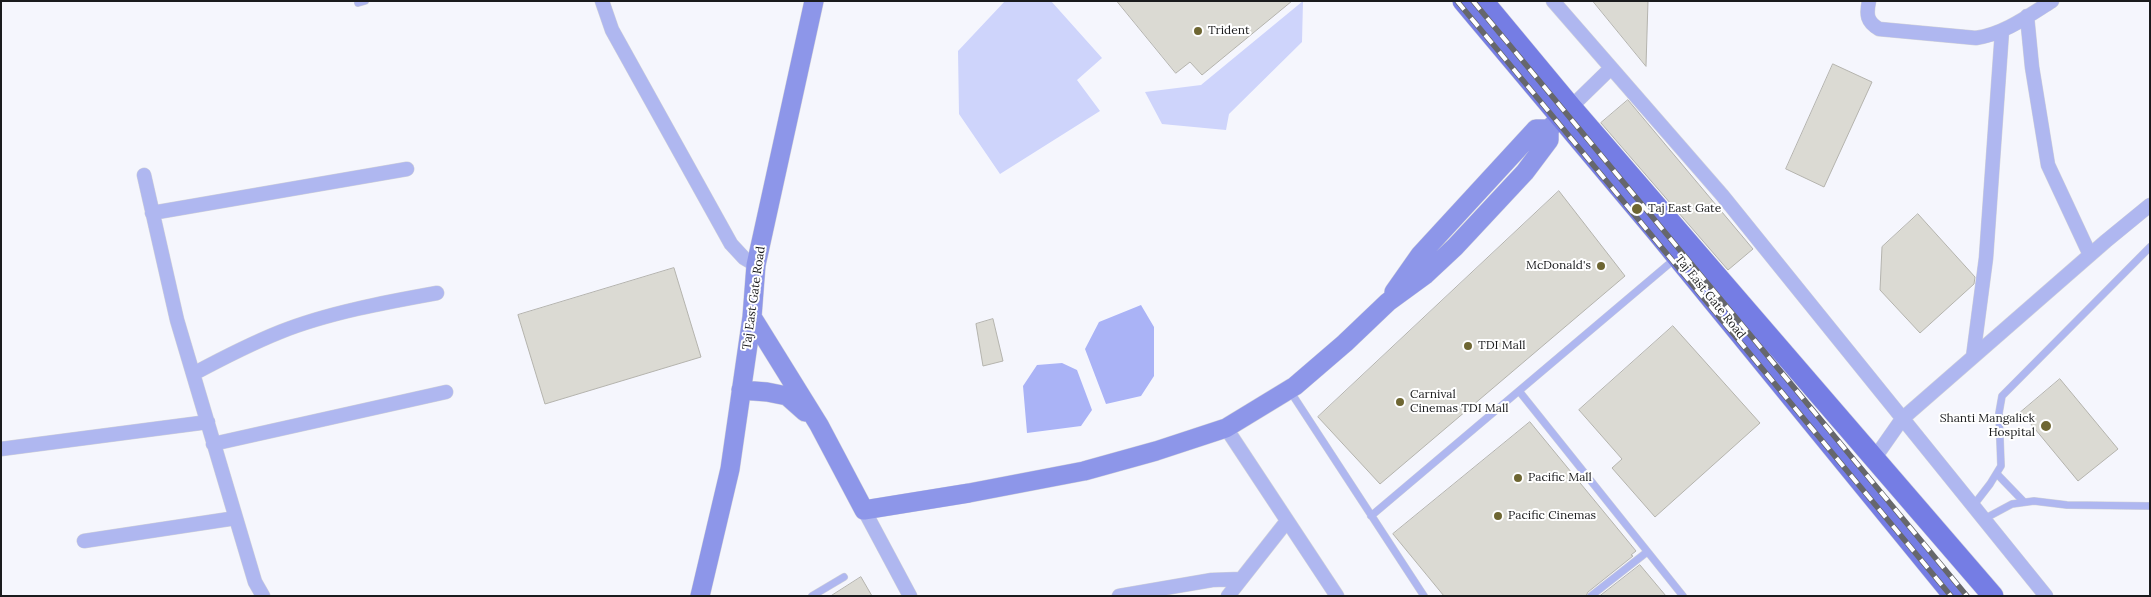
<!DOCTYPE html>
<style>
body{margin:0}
#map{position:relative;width:2151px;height:597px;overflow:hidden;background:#f5f6fd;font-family:Lora,serif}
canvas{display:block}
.frame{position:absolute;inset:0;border:2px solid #1a1b1d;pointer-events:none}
</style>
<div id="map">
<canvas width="2151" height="597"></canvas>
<div class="frame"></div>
</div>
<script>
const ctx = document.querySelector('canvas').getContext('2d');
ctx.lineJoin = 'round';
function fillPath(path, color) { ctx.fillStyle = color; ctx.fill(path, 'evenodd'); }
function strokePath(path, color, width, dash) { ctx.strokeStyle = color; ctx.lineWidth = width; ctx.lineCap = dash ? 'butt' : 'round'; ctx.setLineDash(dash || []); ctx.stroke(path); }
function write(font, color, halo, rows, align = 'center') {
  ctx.font = font + ' Lora,serif'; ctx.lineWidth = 4; ctx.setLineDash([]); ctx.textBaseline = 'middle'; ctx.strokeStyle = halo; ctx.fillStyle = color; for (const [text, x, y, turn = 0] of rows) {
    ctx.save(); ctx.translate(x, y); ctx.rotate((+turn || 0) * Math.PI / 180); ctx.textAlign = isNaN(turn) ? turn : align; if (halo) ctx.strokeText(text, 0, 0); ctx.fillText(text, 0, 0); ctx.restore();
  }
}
fillPath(new Path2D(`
 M1005 1H1051L1102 58 1077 80 1100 111 1000 174 959 114 958 51Z
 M1303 1 1302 42 1229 114 1226 130 1162 124 1145 92 1201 85Z`), '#ced4fb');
fillPath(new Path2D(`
 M1141 305 1154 327V376L1141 396 1106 404 1085 349 1099 322Z
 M1062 363 1077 370 1092 410 1081 426 1027 433 1023 386 1037 365Z`), '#aab3f6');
const building = new Path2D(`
 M1117 1H1292L1202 75 1190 62 1176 73Z
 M1593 1H1648L1646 66Z
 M1833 64 1872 82 1824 187 1786 169Z
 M1628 100 1753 249 1728 270 1601 123Z
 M1559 191 1625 276 1380 484 1318 417Z
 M1918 214 1975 277 1974 284 1920 333 1880 290 1882 247Z
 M674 268 701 357 545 404 518 315Z
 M993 319 1003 361 983 366 976 324Z
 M1673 326 1760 423 1655 517 1612 468 1622 459 1579 410Z
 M2060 379 2118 449 2078 481 2021 412Z
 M1530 422 1636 551 1631 555 1633 556 1588 592 1586 596H1444L1393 534Z
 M1640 565 1666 596H1600Z
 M861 577 872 596H831Z`);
fillPath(building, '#dbdad3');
strokePath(building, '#b4b3ad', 1);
const lane = new Path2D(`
 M358 3 365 1
 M1290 391 1424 596
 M1519 391 1683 596
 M1997 474 2024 502
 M1973 506 1990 484 2001 466 1999 413 2002 396 2150 247
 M1371 516 1676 258
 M1984 519 2012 504 2034 501 2067 505 2150 506
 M812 596 844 577
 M1591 596 1647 552`);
const street = new Path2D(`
 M602 1 612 30 731 244 744 258 756 265
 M1553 1 1722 195 2046 596
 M1869 1C1866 15 1867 22 1879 29L1976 38C2004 34 2028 16 2052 1
 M2027 16 2032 67 2048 165 2090 255
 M1571 107 1611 68
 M144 175 177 320 255 582 263 596
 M152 213 407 169
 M1973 357 1986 258 2002 31
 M193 374C221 359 250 344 280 332 327 313 387 302 437 293
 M1226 428 1337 596
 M213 444 446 392
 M1 449 208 422
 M1874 459 1902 419 2106 241 2150 205
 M864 510 910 596
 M84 541 236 518
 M1119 596 1212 580 1241 579
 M1228 596 1287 521`);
const secondary = new Path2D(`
 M1394 292 1420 255 1536 129H1549L1558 120
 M752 317 819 425 864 510 969 493 1084 471 1156 451 1226 428 1295 386 1345 343 1388 302 1425 275 1455 247 1525 172 1549 140V129
 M741 390 767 392 787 396 805 412
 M700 596 730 469 752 317 756 265 814 1`);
const primary = new Path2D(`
 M1463 1 1656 231 1954 596
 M1483 1 1571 107 1993 596`);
strokePath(lane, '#d2d3d9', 8);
strokePath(street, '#d2d3d9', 15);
strokePath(secondary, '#d2d3d9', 20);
strokePath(primary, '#d2d3d9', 22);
strokePath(lane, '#afb7f0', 7);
strokePath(street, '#afb7f0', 14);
strokePath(secondary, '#8d96e9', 19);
strokePath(primary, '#757de4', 21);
const rail = new Path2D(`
 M1457 1 1951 596
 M1473 1 1967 596`);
strokePath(rail, '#66676b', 5.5);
strokePath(rail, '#fff', 4, [11]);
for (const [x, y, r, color] of [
 [1198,31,5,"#6e6632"],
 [1637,209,6,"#6e6632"],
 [1601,266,5,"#6e6632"],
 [1468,346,5,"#6e6632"],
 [1400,402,5,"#6e6632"],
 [2046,426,6,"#6e6632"],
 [1518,478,5,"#6e6632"],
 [1498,516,5,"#6e6632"]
]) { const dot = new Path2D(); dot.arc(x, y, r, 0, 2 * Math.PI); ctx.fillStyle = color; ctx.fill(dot); strokePath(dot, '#fff', 2); }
write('12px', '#1a1b1d', '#fff', [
 ["Trident",1208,31],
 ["Taj East Gate",1648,209],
 ["McDonald's",1591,266,"right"],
 ["TDI Mall",1478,346],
 ["Carnival",1410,395],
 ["Cinemas TDI Mall",1410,409],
 ["Shanti Mangalick",2035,419,"right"],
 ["Hospital",2035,433,"right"],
 ["Pacific Mall",1528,478],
 ["Pacific Cinemas",1508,516]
], 'left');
write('12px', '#1a1b1d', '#fff', [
 ["Taj East Gate Road",1710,297,51],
 ["Taj East Gate Road",754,298,-82]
]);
</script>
